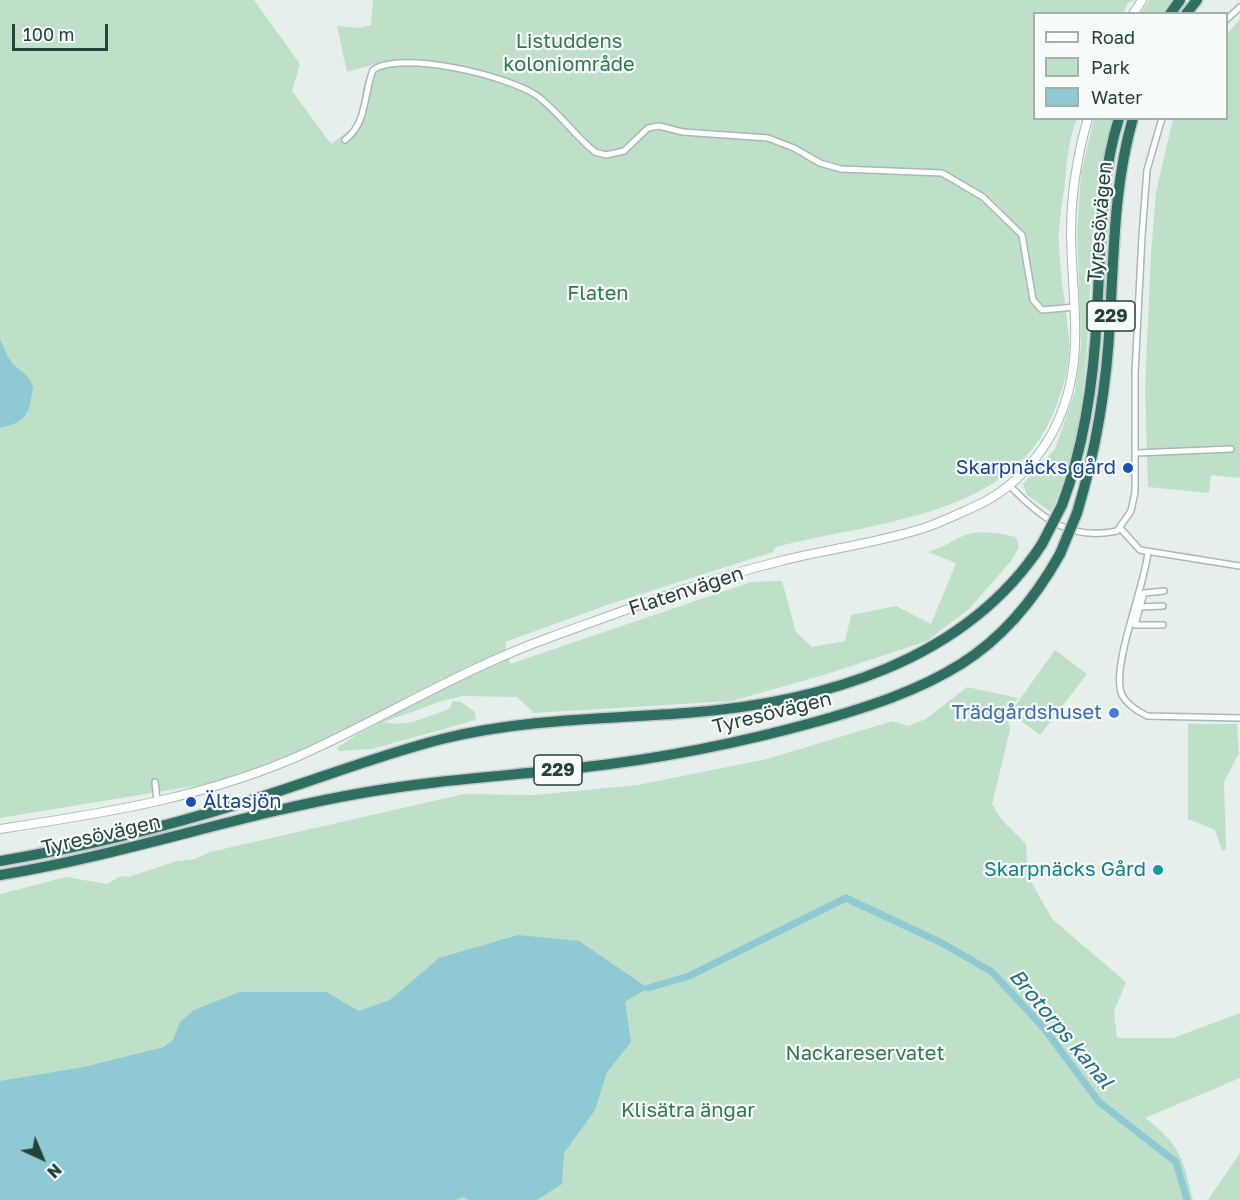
<!DOCTYPE html>
<meta charset="utf-8">
<style>
body{margin:0}
#map{position:relative;width:1240px;height:1200px;overflow:hidden;background:#e6efeb;font-family:"Golos Text",sans-serif}
canvas{display:block}
.legend{position:absolute;left:1033px;top:12px;width:195px;height:108px;box-sizing:border-box;background:#f7fbf9;border:2px solid #a3b1ad;margin:0;padding:8px 10px;list-style:none;font-size:18px;color:#24423a}
.legend li{display:flex;align-items:center;gap:12px;height:30px}
.legend b{width:30px;border:2px solid #a3b1ad}
.north{position:absolute;left:12px;top:1128px;width:60px;height:60px;-webkit-text-stroke:4px #f7fbf9;paint-order:stroke;rotate:136deg;font-size:16px;font-weight:700;line-height:24px;text-align:center;color:#24423a}
.north::after{content:'';display:block;margin:auto;width:21px;height:27px;background:#24423a;clip-path:polygon(50% 0,100% 100%,50% 72%,0 100%)}
.scale{position:absolute;left:12px;top:24px;width:96px;height:27px;box-sizing:border-box;border:3px solid #24423a;border-top:0;padding-left:8px;font-size:18px;line-height:21px;white-space:nowrap;color:#24423a;-webkit-text-stroke:4px #f7fbf9;paint-order:stroke}
</style>
<div id="map">
<canvas width="1240" height="1200"></canvas>
<ul class="legend">
<li><b style="height:8px;background:#fff"></b>Road</li>
<li><b style="height:16px;background:#bfe0c8"></b>Park</li>
<li><b style="height:16px;background:#8ec9d4"></b>Water</li>
</ul>
<div class="north">N</div>
<div class="scale">100 m</div>
</div>
<script>
const ctx = document.querySelector('canvas').getContext('2d');
ctx.lineJoin = 'round';
function fillPath(path, color) { ctx.fillStyle = color; ctx.fill(path, 'evenodd'); }
function strokePath(path, color, width, dash) { ctx.strokeStyle = color; ctx.lineWidth = width; ctx.lineCap = dash ? 'butt' : 'round'; ctx.setLineDash(dash || []); ctx.stroke(path); }
function write(font, color, halo, rows, align = 'center') {
  ctx.font = font + ' "Golos Text",sans-serif'; ctx.lineWidth = 4.5; ctx.setLineDash([]); ctx.textBaseline = 'middle'; ctx.strokeStyle = halo; ctx.fillStyle = color; for (const [text, x, y, turn = 0] of rows) {
    ctx.save(); ctx.translate(x, y); ctx.rotate((+turn || 0) * Math.PI / 180); ctx.textAlign = isNaN(turn) ? turn : align; if (halo) ctx.strokeText(text, 0, 0); ctx.fillText(text, 0, 0); ctx.restore();
  }
}
fillPath(new Path2D(`
 M0 0H254L300 64 292 91 331 144 358 124C365 101 358 78 379 63L347 72 337 26 360 28 371 25 373 0H1134L1128 3 1123 13 1034 14V118L1077 119C1069 139 1067 159 1065 181 1063 201 1058 223 1059 244 1060 276 1066 307 1069 339 1071 365 1063 390 1053 414 1010 518 871 522 776 547L773 552 610 604 505 642 510 664 751 582 782 581 796 632 812 647 845 641 851 615 896 606 931 624 956 563 928 552C945 547 949 542 963 536 980 529 999 533 1016 537L1019 547 1011 561 969 609 927 641 827 674 732 701 534 713 517 697 463 696 445 700 384 722C406 728 428 716 449 709L453 701 461 702 475 712 476 720 372 749 339 751 337 748 359 733 380 723 259 771 219 782 0 818Z
 M1149 0H1172L1163 13H1140Z
 M1240 19V478L1211 475 1209 493 1148 487 1145 388 1151 253 1156 192 1173 119 1226 118 1227 34Z
 M1094 119H1113C1072 246 1110 389 1051 512L1027 495 1023 484 1055 449 1075 391 1081 345 1077 231 1081 173Z
 M1055 650 1087 674 1040 735 1010 713Z
 M967 687 1018 698 1007 713 1010 730 992 804 1001 819 1026 844 1028 876 1052 919 1126 982 1114 1011 1117 1038H1173L1240 1013V1078L1145 1118C1180 1144 1183 1158 1193 1200H0V894L66 877 107 884 121 876 128 877 177 861 195 859 210 852 464 794 534 795 638 785 767 759 893 721 908 726 926 719Z
 M1188 724H1237L1239 753 1224 782 1226 849 1222 851 1215 830 1188 819Z
 M1240 1153V1200H1208Z`), '#bfe0c8');
fillPath(new Path2D(`
 M0 340C5 348 7 357 13 364 20 371 29 375 32 385 34 390 33 388 32 394 28 417 25 422 0 428Z
 M518 935 579 941 648 988 625 1002 631 1042 607 1072 595 1110 564 1153 562 1184 537 1200H469L463 1197 456 1200H0V1081L84 1067 164 1047 173 1040 180 1022 194 1010 240 992H326L359 1011 390 1000 439 958Z`), '#8ec9d4');
strokePath(new Path2D(`
 M648 988 689 976 846 898 942 943 992 972 1043 1027 1099 1102 1176 1162 1187 1200`), '#8ec9d4', 7);
const street = new Path2D(`
 M1226 20 1240 7
 M345 140C368 122 363 95 373 70 402 50 508 76 536 95 558 111 574 135 595 152L606 155 624 151 648 128 659 126 683 132 768 138 794 148 820 163 841 169 942 173 983 197 1022 235 1033 300 1042 310 1075 307
 M1136 453 1231 449
 M1011 487C1042 519 1071 541 1117 531L1131 511 1135 492V373L1142 236 1147 170 1162 118
 M1120 528 1140 550 1240 566
 M1148 552C1145 586 1110 668 1122 695 1127 705 1137 711 1147 716L1240 718
 M1140 607 1144 593 1164 591
 M1163 625H1135L1140 607 1163 606
 M155 782 157 801`);
const secondary = new Path2D(`
 M1133 14 1142 0
 M0 829C106 813 214 796 312 750 392 713 467 667 551 637 626 610 703 580 781 561 828 549 878 543 924 528 942 522 960 513 978 505 1008 491 1029 470 1047 442 1089 373 1072 309 1071 234 1071 196 1077 156 1088 118`);
const highway = new Path2D(`
 M1170 14 1180 0
 M1186 14 1197 0
 M1062 505C1085 444 1094 378 1097 313 1101 248 1099 182 1119 118
 M1077 513C1096 450 1107 384 1110 319 1114 251 1114 184 1133 118
 M0 861C83 847 165 827 245 802 311 782 375 756 442 739 523 719 604 719 686 713 820 703 965 662 1042 544
 M0 875C123 855 240 814 362 793 434 780 506 776 578 768 659 759 740 743 819 721 868 707 918 691 961 664 1004 637 1036 597 1060 554`);
strokePath(street, '#a8b8b2', 8);
strokePath(secondary, '#a4bbb3', 10);
strokePath(highway, '#c2cac8', 13);
strokePath(street, '#fff', 5);
strokePath(secondary, '#fff', 8);
strokePath(highway, '#2f6f62', 10);
const highwayBridge = new Path2D(`
 M1042 544 1062 505
 M1060 554 1077 513`);
strokePath(highwayBridge, '#c2cac8', 13, []);
strokePath(highwayBridge, '#2f6f62', 10);
for (const [x, y, r, color] of [
 [1128,468,6,"#1a4fb4"],
 [1114,713,6,"#3f7fe0"],
 [191,802,6,"#1a4fb4"],
 [1158,870,6,"#0f9aa8"]
]) { const dot = new Path2D(); dot.arc(x, y, r, 0, 2 * Math.PI); ctx.fillStyle = color; ctx.fill(dot); strokePath(dot, '#f7fbf9', 2); }
for (const [x, y, w] of [
 [1111,316,48],
 [558,770,48]
]) { const box = new Path2D(); box.roundRect(x - w / 2, y - 15, w, 30, 4.5); ctx.fillStyle = '#f7fbf9'; ctx.fill(box); strokePath(box, '#24423a', 1.5); }
write('bold 18px', '#24423a', null, [
 ["229",1111,316],
 ["229",558,770]
]);
write('20px', '#2d7a4b', '#f7fbf9', [
 ["Listuddens",569,42],
 ["koloniområde",569,65],
 ["Flaten",598,294],
 ["Nackareservatet",865,1054],
 ["Klisätra ängar",688,1111]
]);
write('20px', '#24423a', '#f7fbf9', [
 ["Tyresövägen",1100,222,-85],
 ["Flatenvägen",686,591,-18],
 ["Tyresövägen",772,713,-14],
 ["Tyresövägen",101,835,-13]
]);
write('20px', '#164399', '#f7fbf9', [
 ["Skarpnäcks gård",1116,468],
 ["Ältasjön",203,802,"left"]
], 'right');
write('20px', '#366cbe', '#f7fbf9', [
 ["Trädgårdshuset",1102,713]
], 'right');
write('20px', '#0d838f', '#f7fbf9', [
 ["Skarpnäcks Gård",1146,870]
], 'right');
write('italic 21px', '#1c6f80', '#f7fbf9', [
 ["Brotorps kanal",1061,1029,50]
]);
</script>
